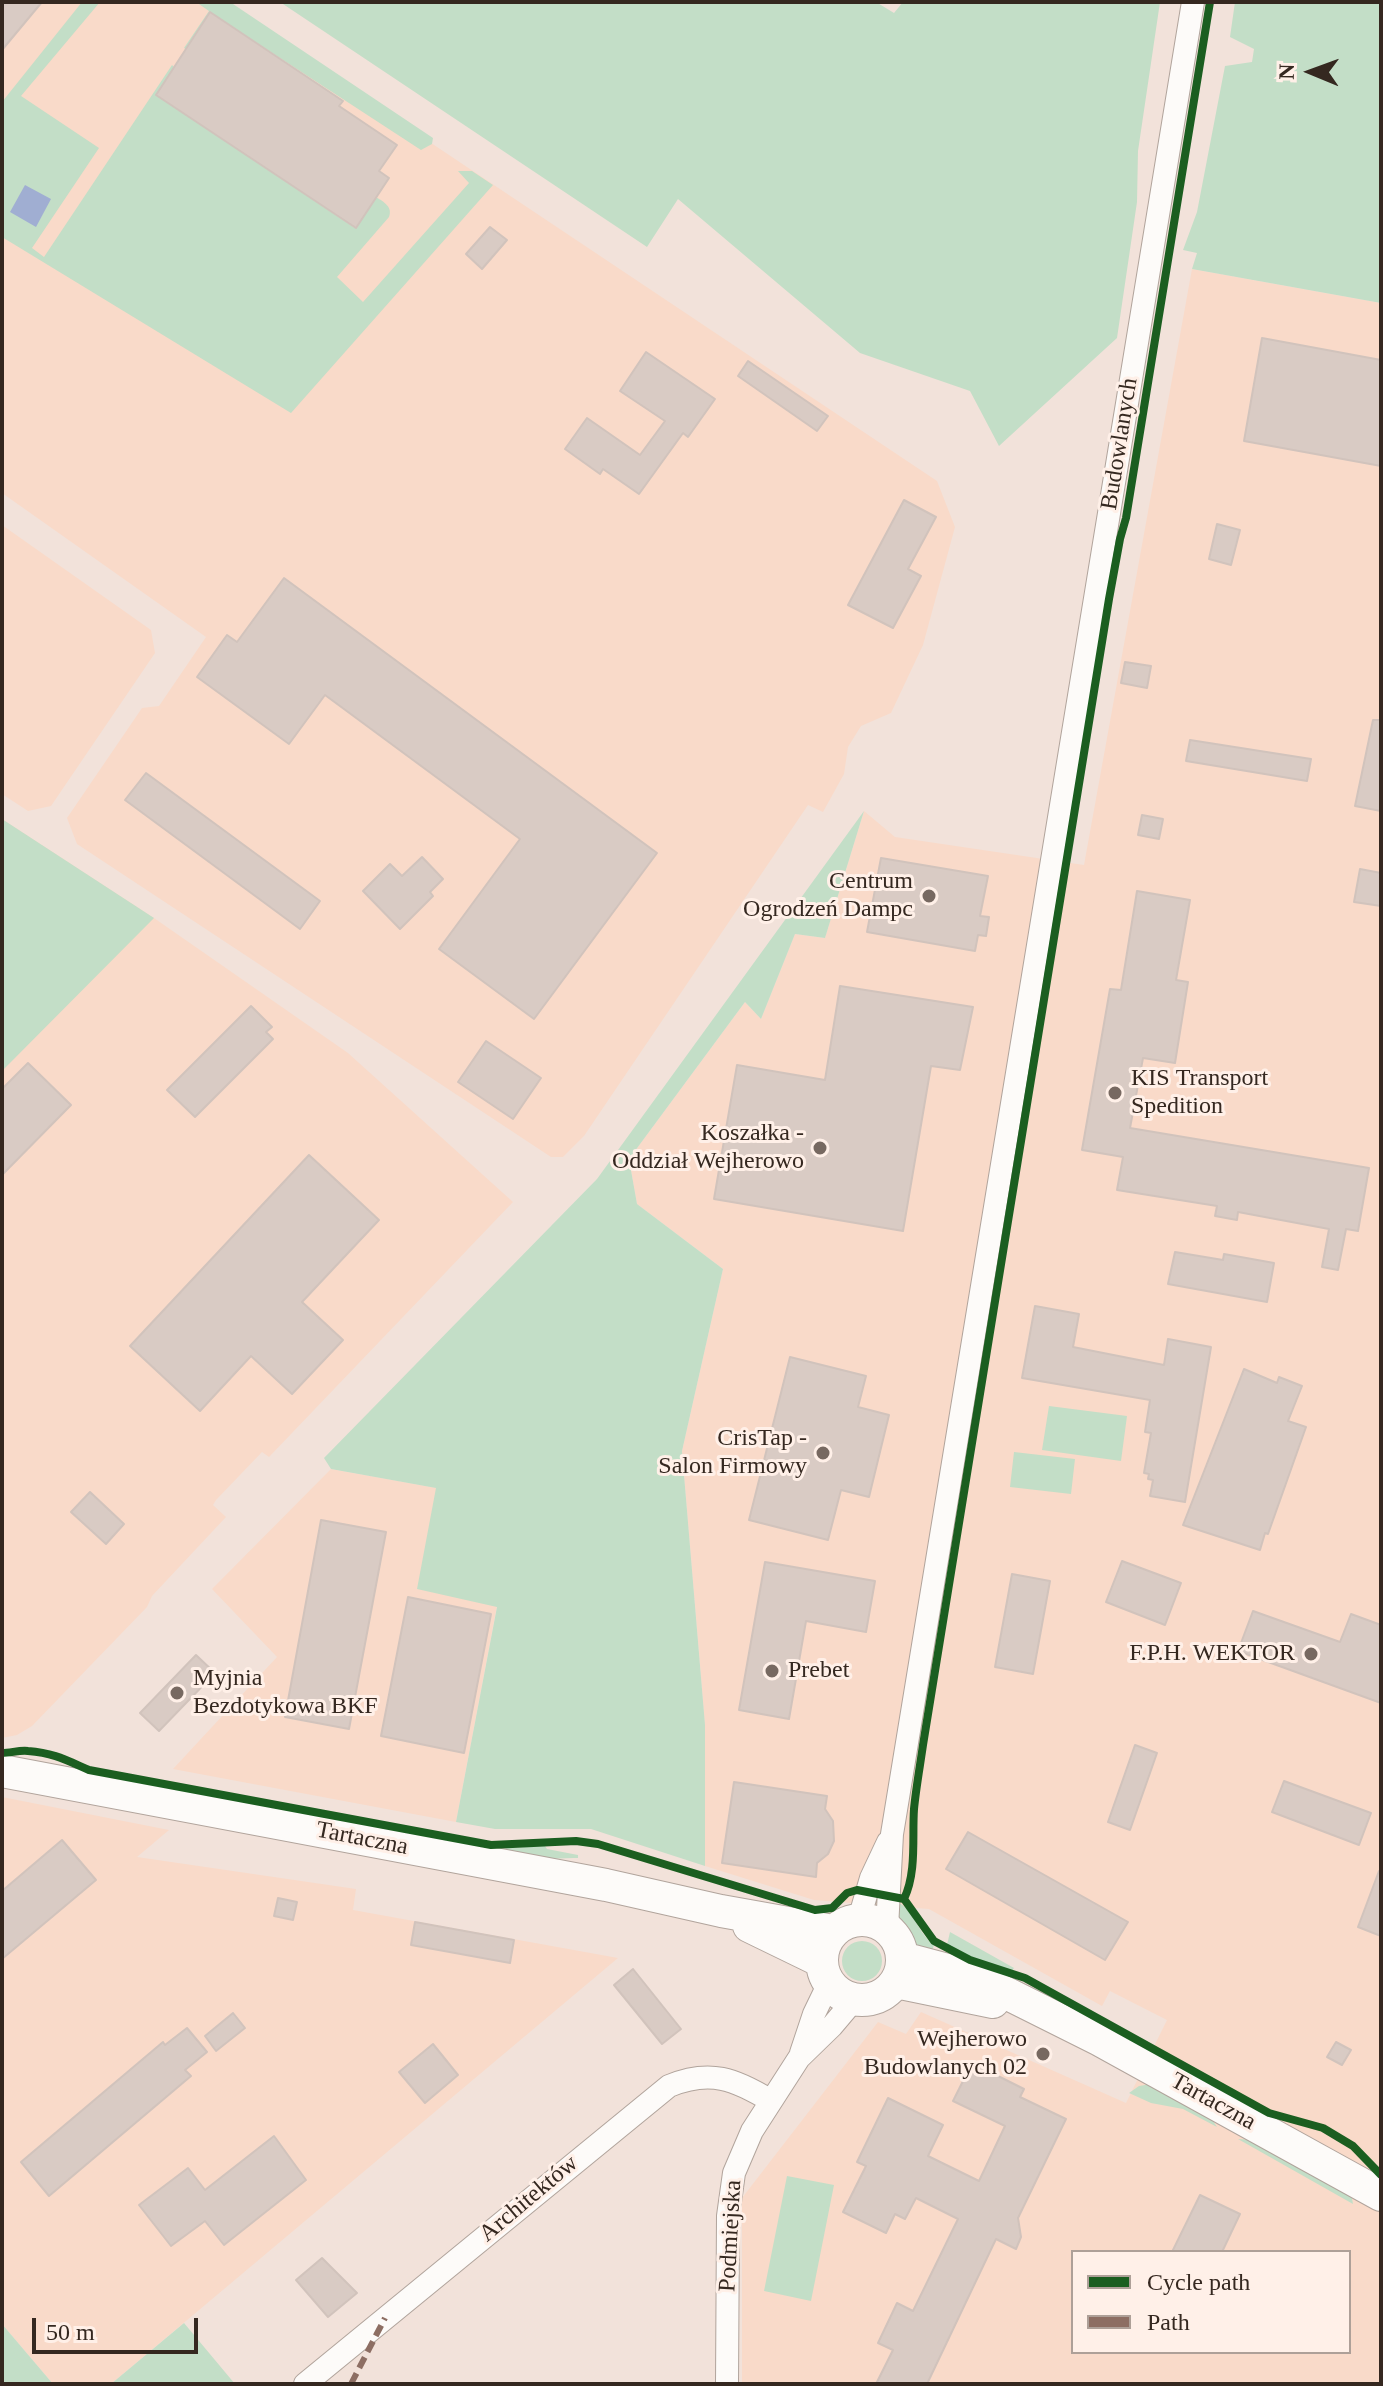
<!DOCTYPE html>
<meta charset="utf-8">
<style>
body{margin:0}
#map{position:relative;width:1383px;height:2386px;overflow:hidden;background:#f2e2da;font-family:"Times New Roman",serif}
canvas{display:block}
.frame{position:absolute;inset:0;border:4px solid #352820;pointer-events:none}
.legend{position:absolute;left:1071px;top:2250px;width:280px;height:104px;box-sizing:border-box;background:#fff0e8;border:2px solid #aea098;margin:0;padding:10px 14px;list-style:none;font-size:24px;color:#352820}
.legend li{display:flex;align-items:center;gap:16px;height:40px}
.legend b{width:40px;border:2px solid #aea098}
.north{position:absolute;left:1271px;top:32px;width:80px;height:80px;-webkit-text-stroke:6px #fff0e8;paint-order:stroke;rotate:271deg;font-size:22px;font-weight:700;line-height:32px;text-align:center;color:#352820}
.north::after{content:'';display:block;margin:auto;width:28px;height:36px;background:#352820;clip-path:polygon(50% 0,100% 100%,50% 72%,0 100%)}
.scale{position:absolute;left:32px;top:2318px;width:166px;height:36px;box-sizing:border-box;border:4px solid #352820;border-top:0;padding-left:10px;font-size:24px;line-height:28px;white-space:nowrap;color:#352820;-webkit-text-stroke:6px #fff0e8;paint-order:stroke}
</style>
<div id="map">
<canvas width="1383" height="2386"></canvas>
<div class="frame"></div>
<ul class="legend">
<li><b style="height:10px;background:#1b5e20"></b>Cycle path</li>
<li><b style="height:10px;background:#8d6e63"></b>Path</li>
</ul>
<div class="north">N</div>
<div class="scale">50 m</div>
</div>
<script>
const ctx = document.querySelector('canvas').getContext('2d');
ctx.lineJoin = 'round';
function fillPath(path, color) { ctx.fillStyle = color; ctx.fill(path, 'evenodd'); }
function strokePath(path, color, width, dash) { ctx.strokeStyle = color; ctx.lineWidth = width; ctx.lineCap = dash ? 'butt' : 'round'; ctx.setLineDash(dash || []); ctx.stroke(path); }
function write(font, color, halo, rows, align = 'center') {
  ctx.font = font + ' "Times New Roman",serif'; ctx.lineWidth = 6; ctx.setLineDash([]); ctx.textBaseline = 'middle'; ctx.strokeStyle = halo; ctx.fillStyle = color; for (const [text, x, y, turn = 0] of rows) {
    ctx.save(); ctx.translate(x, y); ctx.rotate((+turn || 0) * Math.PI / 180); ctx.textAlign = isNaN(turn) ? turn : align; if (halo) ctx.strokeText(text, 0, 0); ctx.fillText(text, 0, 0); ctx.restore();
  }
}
fillPath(new Path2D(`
 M2 2H220L937 481 955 527 923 645 891 713 861 726 848 747 844 774 823 812 808 805 584 1136 563 1157H551L77 844 67 818 142 708 159 706 206 637 2 493Z
 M1192 269 1381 303V2384H742V2198L878 2022 906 2034 921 2012 1126 2103 1167 2020 1110 1991 1102 2006 929 1909 814 1900 705 1866V1725L682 1451 723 1269 637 1204 629 1159 745 1002 761 1019 795 934 825 938 864 811 895 837 1084 865ZM1073 2252H1349V2352H1073Z
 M2 525 151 630 155 653 51 806 28 811 2 794Z
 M2 819 154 918 348 1053 513 1202 269 1457 262 1452 216 1500 213 1505 226 1517 152 1596 147 1607 32 1726 17 1735 2 1738Z
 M331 1469 437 1488 497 1606 456 1822 173 1769 277 1657 212 1589Z
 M2 1797 169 1830 137 1857 356 1889 353 1910 618 1958 111 2384H53L2 2324Z`), '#f9dac9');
fillPath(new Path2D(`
 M82 2H100L21 96 99 148 32 248 44 257 172 65 174 67 156 95 355 228 376 197C384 202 393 207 389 217L337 277 363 302 469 183 458 171H472L493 185 291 413 2 237V102Z
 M196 2H230L433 138 432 144 421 150 211 13 186 49 184 48 209 11Z
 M280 2H876L894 13 903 2H1160L1138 151 1137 202 1117 338 999 446 970 391 860 353 678 199 647 247Z
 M1235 2H1381V303L1192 269 1197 253 1183 250 1197 212 1225 66 1252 62 1254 49 1230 37Z
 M864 811 825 938 795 934 761 1019 745 1002 629 1159 637 1204 723 1269 682 1451 705 1725V1866L591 1829H495L456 1822 497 1607 417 1589 436 1488 331 1469 324 1458 597 1179Z
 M2 819 154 918 2 1071Z
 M1049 1406 1127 1416 1121 1461 1042 1450Z
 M1014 1452 1075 1459 1071 1494 1010 1487Z
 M545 1846 547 1849 578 1855V1858C556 1857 522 1865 505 1848Z
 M895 1901C913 1907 918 1934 934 1945L930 1957C904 1942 899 1931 895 1901Z
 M950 1932 1014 1968 1012 1971 972 1958 947 1945Z
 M842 1961a20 20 0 1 1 40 0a20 20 0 1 1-40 0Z
 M1151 2084 1211 2118 1217 2127 1183 2109 1151 2103 1129 2093 1139 2086Z
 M1238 2139 1254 2140 1351 2193 1353 2204Z
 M787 2176 834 2185 811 2301 764 2291Z
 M184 2323 235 2384H111Z
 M2 2324 53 2384H2Z`), '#c3dec7');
fillPath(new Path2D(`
 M25 185 51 199 36 227 10 212Z`), '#a0aed2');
const building = new Path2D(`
 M2 2H42L2 50Z
 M210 12 343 101 339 106 397 145 379 171 389 178 356 228 156 95Z
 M490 227 507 240 482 269 466 254Z
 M1262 338 1381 360V466L1244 441Z
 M646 352 715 399 688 437 683 433 639 494 603 469 600 474 565 449 587 418 640 455 665 421 620 391Z
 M748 361 828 416 817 431 738 376Z
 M904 500 936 517 908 569 921 576 893 628 848 605Z
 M1217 524 1240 530 1231 565 1209 559Z
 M284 578 657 853 534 1019 439 949 520 839 325 695 289 744 197 677 227 635 237 642Z
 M1125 662 1151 666 1147 688 1121 683Z
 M1373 720H1381V811L1355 806Z
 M1190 740 1311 759 1307 781 1186 761Z
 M146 773 320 901 300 929 125 800Z
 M1142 815 1163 819 1159 839 1138 835Z
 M422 857 443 879 430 892 433 896 400 929 363 891 390 864 402 876Z
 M881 858 988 876 980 916 989 917 986 936 978 935 975 951 867 932Z
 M1360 869 1381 873V906L1354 902Z
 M1137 891 1190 900 1176 980 1188 982 1175 1063 1143 1058 1130 1128 1369 1168 1358 1231 1346 1229 1338 1270 1322 1267 1329 1229 1238 1212 1237 1220 1215 1216 1217 1206 1117 1190 1123 1157 1082 1150 1110 989 1121 990Z
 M840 986 973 1007 960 1070 931 1066 903 1231 714 1199 737 1065 825 1080Z
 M251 1006 272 1027 266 1032 273 1039 195 1117 167 1090Z
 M486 1041 541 1078 513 1119 458 1082Z
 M28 1063 71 1105 2 1175V1089Z
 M309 1155 379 1220 302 1302 343 1340 292 1394 251 1356 200 1411 130 1346Z
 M1175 1252 1223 1260 1224 1254 1274 1263 1267 1302 1168 1284Z
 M1035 1306 1079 1314 1073 1347 1164 1365 1168 1339 1211 1347 1185 1502 1150 1496 1153 1480 1148 1479 1149 1474 1144 1473 1151 1433 1145 1432 1150 1400 1022 1378Z
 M790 1357 866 1376 858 1407 889 1415 869 1497 841 1490 828 1540 749 1520Z
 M1244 1369 1277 1383 1279 1377 1302 1386 1288 1421 1306 1427 1268 1534 1265 1533 1260 1550 1183 1525Z
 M90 1492 124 1524 106 1544 71 1512Z
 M321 1520 386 1532 349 1729 285 1717Z
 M1122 1561 1181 1583 1165 1625 1106 1602Z
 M765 1562 875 1581 866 1632 806 1621 789 1719 739 1710Z
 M1012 1574 1050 1581 1033 1674 995 1667Z
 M408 1597 491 1614 464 1753 381 1736Z
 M1253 1611 1340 1642 1351 1614 1381 1625V1703L1238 1651Z
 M196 1655 215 1673 159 1731 140 1713Z
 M1135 1745 1157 1753 1130 1830 1108 1822Z
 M1284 1781 1371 1813 1359 1845 1272 1812Z
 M734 1782 827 1796 825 1809 833 1821 834 1841 828 1854 817 1863 816 1877 722 1863Z
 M968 1832 1128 1922 1105 1960 946 1869Z
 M62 1840 96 1880 2 1959V1891Z
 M1379 1871H1381V1936L1358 1927Z
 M278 1898 297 1902 293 1920 274 1916Z
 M415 1922 514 1940 510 1963 411 1945Z
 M633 1969 681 2029 662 2044 614 1985Z
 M233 2013 245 2028 216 2051 205 2036Z
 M187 2028 207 2052 185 2070 191 2076 49 2196 21 2162 163 2042 165 2045Z
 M1336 2042 1351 2050 1342 2065 1327 2057Z
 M433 2044 458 2075 425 2103 399 2072Z
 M972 2063 1024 2089 1020 2097 1066 2119 1018 2218 1021 2237 1016 2249 996 2239 927 2384H876L893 2350 878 2343 897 2303 913 2311 958 2219 916 2198 905 2219 895 2214 886 2233 843 2212 866 2166 857 2162 888 2098 943 2125 928 2156 979 2181 1005 2126 953 2101Z
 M274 2136 306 2180 224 2245 205 2221 171 2246 139 2205 188 2168 205 2190Z
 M1200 2195 1240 2214 1222 2252H1172Z
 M322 2258 357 2293 328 2317 296 2280Z`);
fillPath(building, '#d9cbc4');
strokePath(building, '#d1c3bc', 2);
const street = new Path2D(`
 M859 1919 871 1878 888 1842
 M887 1928 892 1834 1193 2
 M801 2053 814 2014 829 1983
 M305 2384 669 2086C710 2069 735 2079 771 2101
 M727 2384 728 2216 734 2173 752 2131 799 2058 832 2026 854 2000`);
const secondary = new Path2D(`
 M2 1771 606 1885 721 1911 833 1931
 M822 1960a40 40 0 1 1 80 0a40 40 0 1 1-80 0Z
 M749 1926 821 1961
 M902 1958 974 1977 1100 2040 1381 2195
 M896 1982 993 2002`);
strokePath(street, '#b1a49c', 24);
strokePath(secondary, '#b1a49c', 34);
strokePath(street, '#fdfbf9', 22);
strokePath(secondary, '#fdfbf9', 32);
strokePath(new Path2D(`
 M351 2384 385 2318`), '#8d6e63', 6, [12, 6]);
strokePath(new Path2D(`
 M2 1753C11 1753 19 1750 28 1751 54 1753 66 1760 89 1770L491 1845 576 1841 598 1844 815 1910 832 1908 847 1893 857 1890 904 1899 934 1941 970 1960 1025 1978 1269 2113 1323 2128 1353 2146 1381 2175
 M904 1899C917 1872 912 1837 914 1809 916 1788 920 1766 923 1745L1109 599 1120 539 1126 518 1210 2`), '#1b5e20', 8);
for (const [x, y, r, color] of [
 [929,896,8,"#776961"],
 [1115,1093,8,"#776961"],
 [820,1148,8,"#776961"],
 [823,1453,8,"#776961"],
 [1311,1654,8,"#776961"],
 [772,1671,8,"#776961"],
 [177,1693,8,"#776961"],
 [1043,2054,8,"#776961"]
]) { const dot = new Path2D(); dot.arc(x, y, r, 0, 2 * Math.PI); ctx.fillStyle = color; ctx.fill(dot); strokePath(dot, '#fff0e8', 3); }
write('24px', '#352820', '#fff0e8', [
 ["Budowlanych",1120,444,-81],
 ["Tartaczna",362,1839,11],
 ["Tartaczna",1213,2102,29],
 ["Architektów",529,2199,-40],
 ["Podmiejska",731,2236,-87]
]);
write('24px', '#352820', '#fff0e8', [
 ["Centrum",913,882],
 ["Ogrodzeń Dampc",913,910],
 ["KIS Transport",1131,1079,"left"],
 ["Spedition",1131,1107,"left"],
 ["Koszałka -",804,1134],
 ["Oddział Wejherowo",804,1162],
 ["CrisTap -",807,1439],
 ["Salon Firmowy",807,1467],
 ["F.P.H. WEKTOR",1295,1654],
 ["Prebet",788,1671,"left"],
 ["Myjnia",193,1679,"left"],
 ["Bezdotykowa BKF",193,1707,"left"],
 ["Wejherowo",1027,2040],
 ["Budowlanych 02",1027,2068]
], 'right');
</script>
